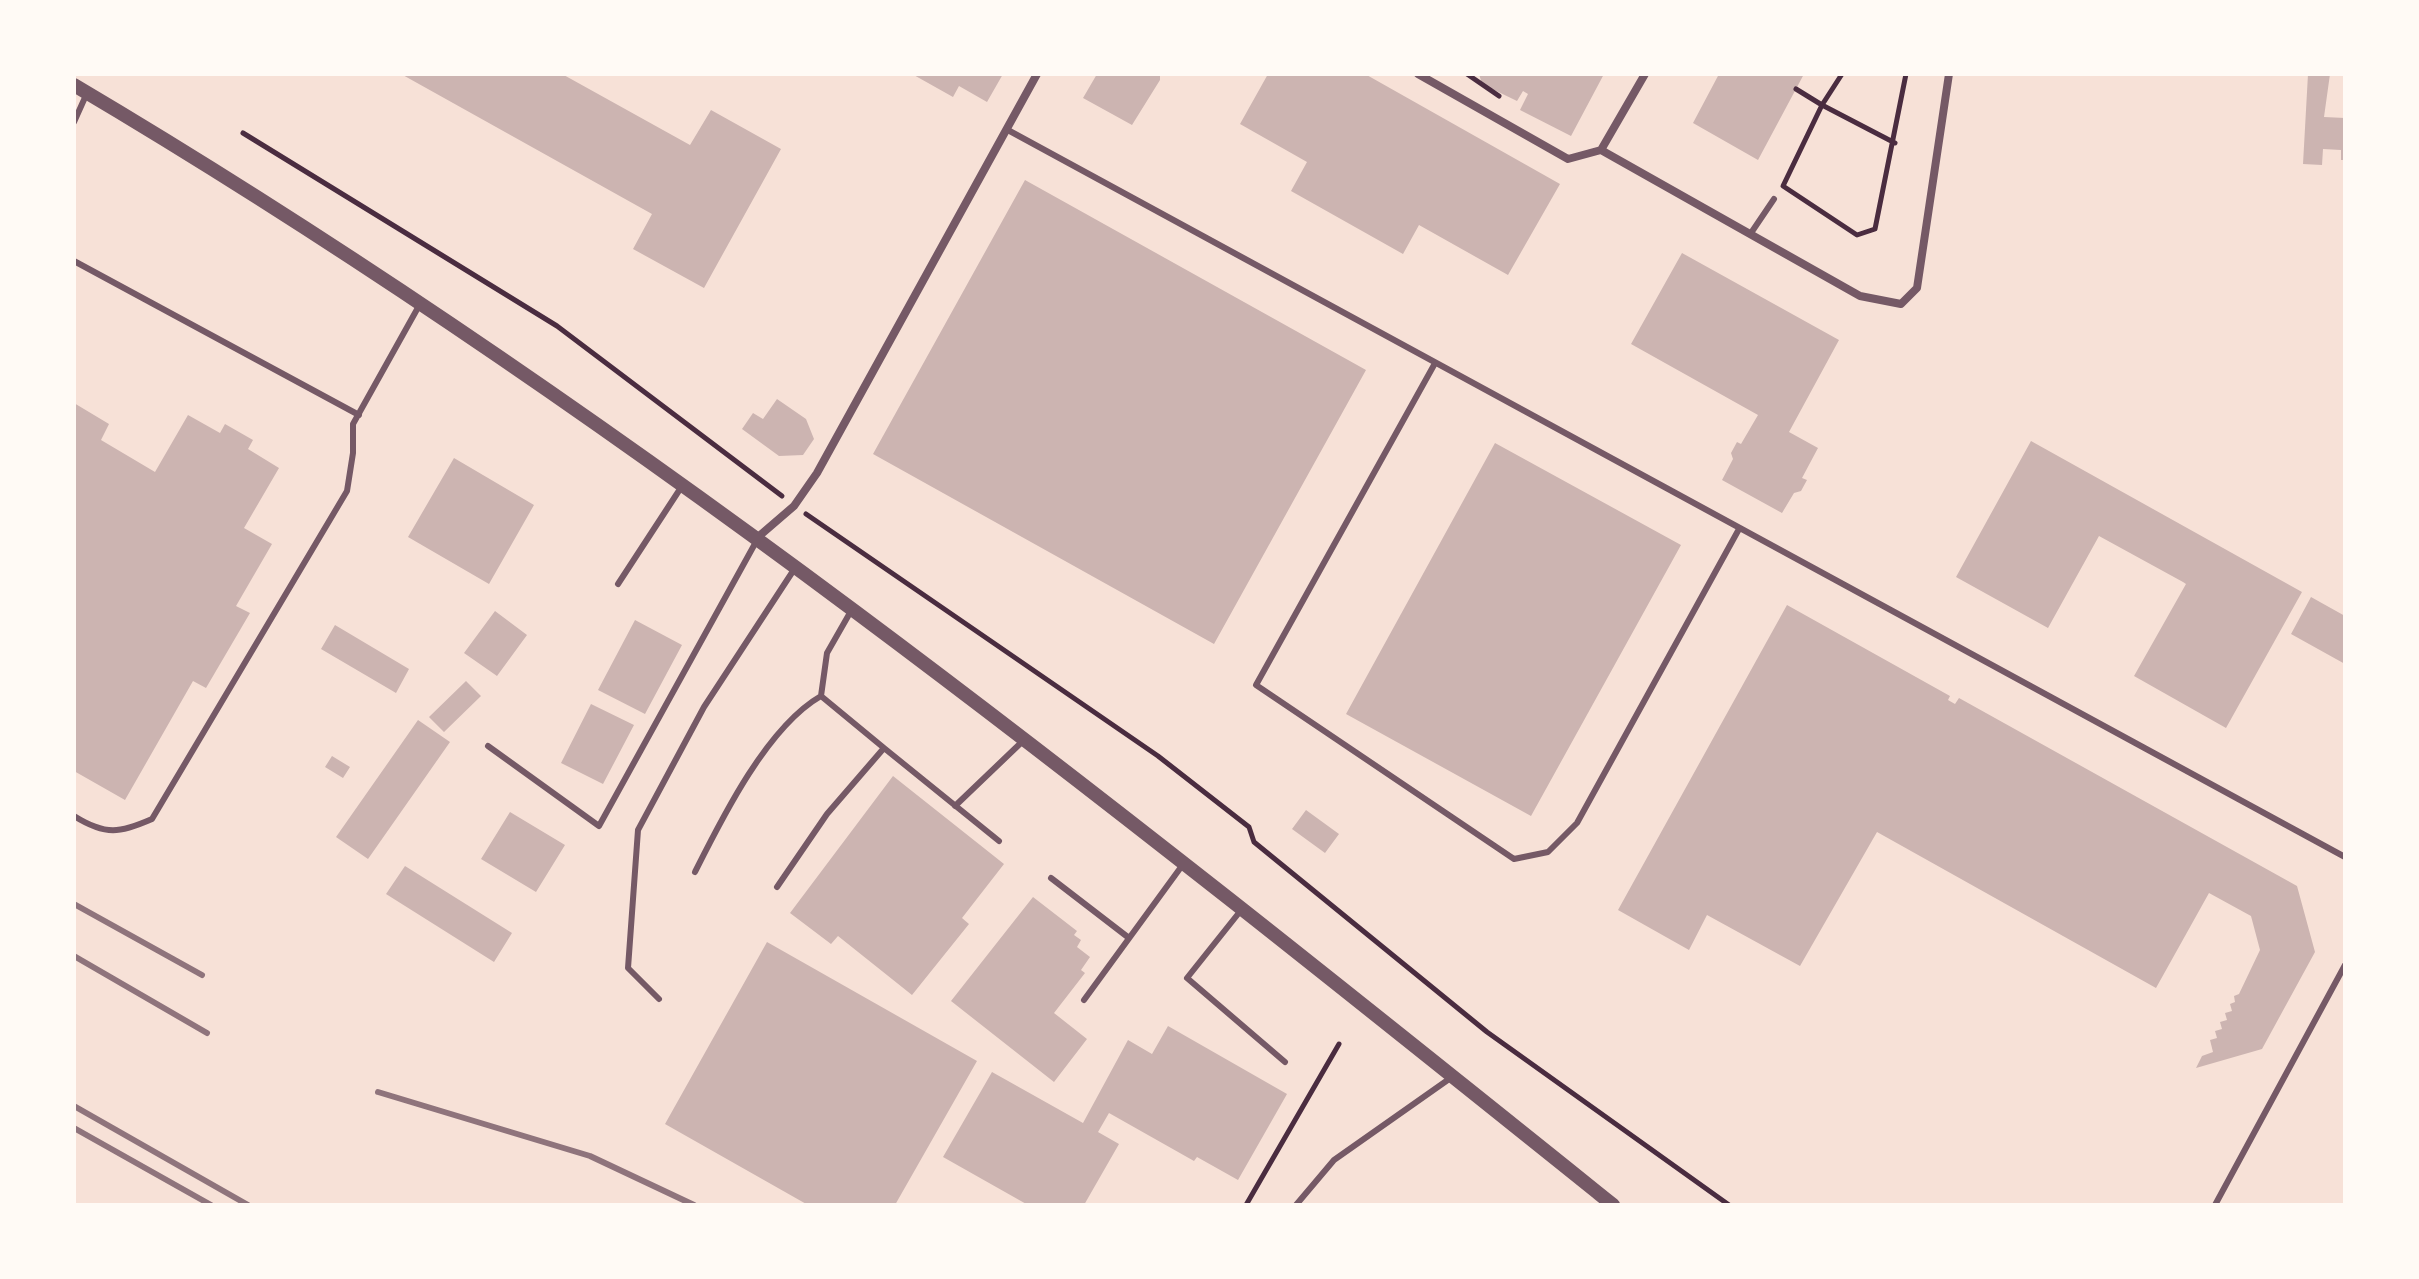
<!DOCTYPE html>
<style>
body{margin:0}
#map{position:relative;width:2419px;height:1279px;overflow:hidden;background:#f7e1d7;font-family:"Sofia Sans Condensed",sans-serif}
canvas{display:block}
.frame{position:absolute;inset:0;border:76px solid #fffaf5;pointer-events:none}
</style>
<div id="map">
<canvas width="2419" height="1279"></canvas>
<div class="frame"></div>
</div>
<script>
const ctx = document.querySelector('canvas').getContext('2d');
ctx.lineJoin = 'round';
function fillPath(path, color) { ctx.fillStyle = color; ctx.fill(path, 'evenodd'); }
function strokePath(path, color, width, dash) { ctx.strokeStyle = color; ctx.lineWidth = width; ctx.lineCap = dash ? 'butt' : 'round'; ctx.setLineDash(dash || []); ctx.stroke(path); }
fillPath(new Path2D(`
 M401 74H562L690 145 711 110 781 149 704 288 633 249 652 214Z
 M912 74H1003L987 102 959 86 953 97Z
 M1097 74H1160V80L1132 125 1083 98Z
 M1268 74H1365L1560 184 1508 275 1419 225 1403 254 1291 191 1307 162 1240 124Z
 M1479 74H1604L1571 136 1520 110 1528 94 1523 91 1517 101 1482 84Z
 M1719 74H1804L1758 160 1693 123Z
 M2308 74H2330L2324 117 2345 118V160H2341V150L2323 149 2322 165 2303 164Z
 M1025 180 1366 370 1214 644 873 454Z
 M1682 253 1839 340 1789 432 1818 448 1802 478 1807 480 1801 491 1794 493 1782 513 1722 480 1733 459 1731 453 1737 442 1741 444 1758 415 1631 344Z
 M777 399 806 419 814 439 803 455 779 456 742 429 753 413 763 419Z
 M74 403 109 424 101 440 155 472 188 415 220 433 225 424 253 440 248 449 279 468 244 528 272 544 236 606 250 613 206 688 193 681 125 800 74 771Z
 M2031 441 2302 592 2226 728 2134 676 2186 584 2183 582 2099 536 2048 628 1956 577Z
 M1495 443 1681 545 1531 816 1346 714Z
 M454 458 534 505 489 584 408 537Z
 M2311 597 2345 616V664L2291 634Z
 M1787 605 1950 696 1948 700 1955 704 1959 698 2297 886 2315 952 2262 1049 2196 1068 2202 1056 2213 1052 2210 1040 2217 1038 2215 1031 2222 1029 2220 1022 2227 1020 2225 1013 2232 1011 2230 1004 2235 1002 2234 996 2239 994 2260 950 2251 916 2209 893 2156 988 1877 832 1800 966 1707 915 1689 950 1618 910Z
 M495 611 527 635 497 676 464 653Z
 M635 620 682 645 645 714 598 690Z
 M335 625 409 669 396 693 321 649Z
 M466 681 481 696 444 732 429 717Z
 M591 704 634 725 603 784 561 763Z
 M418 720 450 742 368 859 336 837Z
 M332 756 350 767 343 778 325 767Z
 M893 776 1004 864 962 918 969 924 912 995 838 936 831 944 790 913Z
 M1306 810 1339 834 1325 853 1292 829Z
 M510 812 565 845 536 892 481 859Z
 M405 866 512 933 494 962 386 894Z
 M1033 897 1077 931 1074 935 1081 940 1077 947 1090 957 1081 970 1085 973 1054 1013 1087 1039 1054 1082 951 1001Z
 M767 942 977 1061 895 1205H808L665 1124Z
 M1168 1026 1287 1094 1238 1180 1197 1157 1194 1161 1109 1113 1098 1132 1119 1144 1084 1205H1028L943 1157 992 1072 1083 1123 1128 1040 1152 1054Z`), '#ccb4b1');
strokePath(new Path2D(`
 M1467 74 1499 96
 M1842 74 1822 105 1895 143
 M1796 89 1822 105 1783 186 1857 235 1875 229 1906 74
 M243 133 557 326 782 496
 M806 514 1158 756 1249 827 1254 842 1487 1032 1729 1205
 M1246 1205 1339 1044`), '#4a2c40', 5);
strokePath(new Path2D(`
 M74 122 87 93
 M1006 129 2345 857
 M1751 233 1774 199
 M74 261 359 415
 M1434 365 1256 685 1514 859 1548 852 1577 823 1739 529
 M618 584 682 486
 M488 746 599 826 757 540
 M884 748 999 841
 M955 806 1025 739
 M74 816C106 836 120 833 152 819L347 491 353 453V424L420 304
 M695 872C722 818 767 727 821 696
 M1051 878 1129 938
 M777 887 827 814 884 748 821 696 827 653 851 611
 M1242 909 1187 978 1285 1062
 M659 999 628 968 638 830 704 707 795 568
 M1084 1000 1184 863
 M1296 1205 1334 1160 1452 1077
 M2215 1205 2345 965`), '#755966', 6);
strokePath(new Path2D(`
 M1418 74 1568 159 1601 150 1860 296 1901 304 1917 288 1949 74
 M1601 150 1645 74
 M758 537 794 506 817 473 1037 74`), '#755966', 8);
strokePath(new Path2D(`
 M74 85C622 409 1118 808 1613 1205`), '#755966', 14);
strokePath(new Path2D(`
 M74 904 202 975
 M74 956 207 1033
 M378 1092 590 1156 694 1205
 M74 1106 248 1205
 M74 1128 211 1205`), '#8f747c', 6);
</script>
